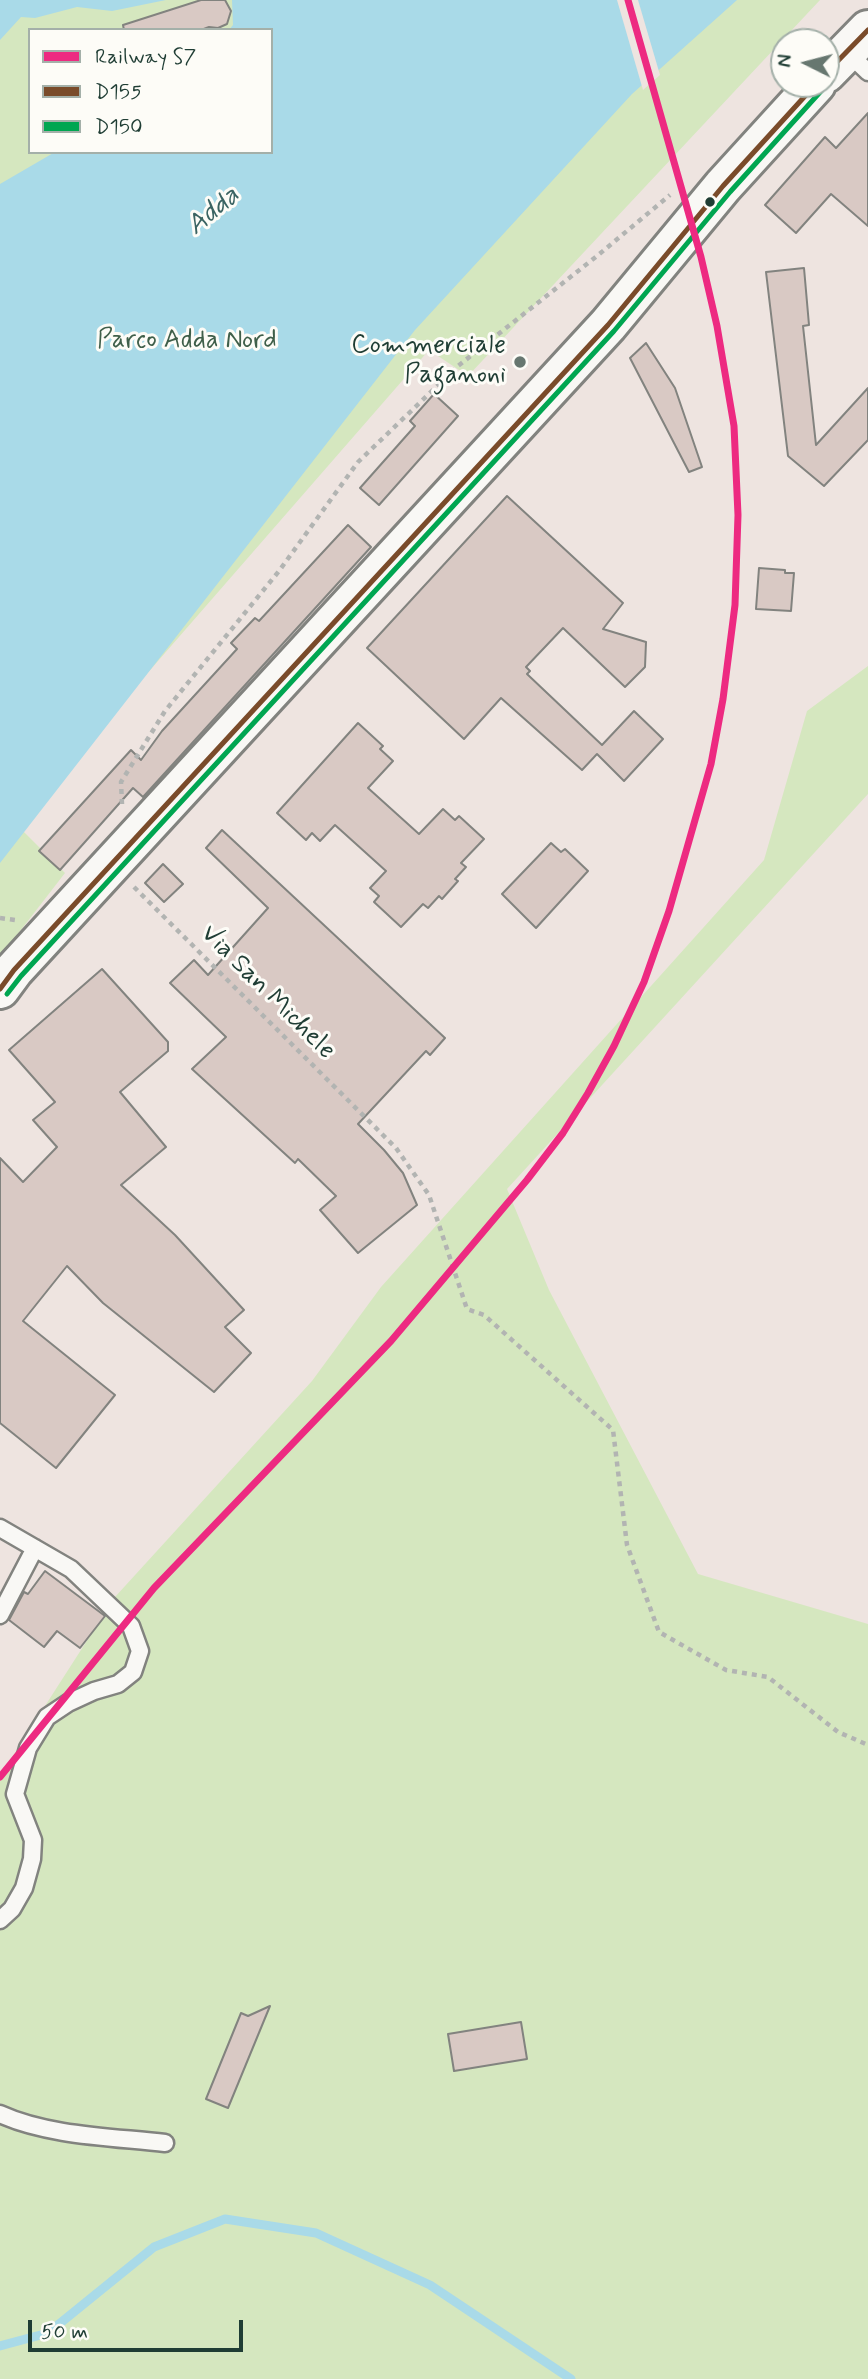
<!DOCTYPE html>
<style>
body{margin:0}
#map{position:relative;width:868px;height:2379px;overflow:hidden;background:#eee4e0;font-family:Mynerve,sans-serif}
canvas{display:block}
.legend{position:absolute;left:28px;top:28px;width:245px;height:126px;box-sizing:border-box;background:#fdfcf7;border:2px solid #a4b0a9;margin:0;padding:9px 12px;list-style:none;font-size:21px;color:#1f3d34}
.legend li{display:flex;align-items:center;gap:14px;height:35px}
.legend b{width:35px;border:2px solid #a4b0a9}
.north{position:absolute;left:770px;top:28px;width:70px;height:70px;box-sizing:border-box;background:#fdfcf7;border:2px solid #a4b0a9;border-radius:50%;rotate:276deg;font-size:19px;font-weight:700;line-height:28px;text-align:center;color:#1f3d34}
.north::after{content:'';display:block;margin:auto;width:24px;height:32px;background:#677770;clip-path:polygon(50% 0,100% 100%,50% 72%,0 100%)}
.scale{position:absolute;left:28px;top:2320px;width:215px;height:32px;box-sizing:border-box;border:4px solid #1f3d34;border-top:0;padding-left:9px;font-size:21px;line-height:24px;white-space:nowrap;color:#1f3d34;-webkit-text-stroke:5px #fdfcf7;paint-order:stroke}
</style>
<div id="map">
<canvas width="868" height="2379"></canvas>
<ul class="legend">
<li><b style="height:9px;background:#ed2a81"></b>Railway S7</li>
<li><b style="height:9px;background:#7a4b2a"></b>D155</li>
<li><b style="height:9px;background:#00a651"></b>D150</li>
</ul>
<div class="north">N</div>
<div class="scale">50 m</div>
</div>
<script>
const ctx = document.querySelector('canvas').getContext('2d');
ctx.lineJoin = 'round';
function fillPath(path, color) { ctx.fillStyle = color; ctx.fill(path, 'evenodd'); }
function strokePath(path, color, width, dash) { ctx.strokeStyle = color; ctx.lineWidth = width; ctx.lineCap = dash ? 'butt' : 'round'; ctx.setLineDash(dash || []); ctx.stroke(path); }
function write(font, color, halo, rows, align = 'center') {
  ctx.font = font + ' Mynerve,sans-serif'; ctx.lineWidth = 6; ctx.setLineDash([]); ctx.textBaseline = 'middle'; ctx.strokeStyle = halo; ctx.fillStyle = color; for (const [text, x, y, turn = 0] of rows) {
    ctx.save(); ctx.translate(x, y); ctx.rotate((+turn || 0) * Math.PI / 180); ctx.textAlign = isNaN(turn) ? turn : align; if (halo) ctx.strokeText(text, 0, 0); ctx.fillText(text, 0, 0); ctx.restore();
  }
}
fillPath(new Path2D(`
 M0 0H820L468 376 429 350 16 824 65 873 0 957ZM30 30H271V152H30Z
 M868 666V794L507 1189 549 1290 698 1574 868 1624V2379H0V1776L115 1597 312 1381 381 1287 764 860 807 711Z`), '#d5e7bf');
fillPath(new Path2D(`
 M0 0H166L112 11 77 7 35 18 21 17 0 40Z
 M232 0H737L632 94 415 330 0 863V184L55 152H271V30H229L233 25Z`), '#a9dae8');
fillPath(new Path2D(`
 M617 0H638L660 75 643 90Z`), '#eee4e0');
strokePath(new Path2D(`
 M0 2346 48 2333 154 2247 225 2219 316 2233 430 2285 571 2379`), '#a9dae8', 9);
const building = new Path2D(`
 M201 0H225L231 11 227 24 218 28 209 27 201 30H124L123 25Z
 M868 113V226L831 194 796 233 765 205 825 137 836 148Z
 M804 268 809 325 803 326 816 445 868 388V440L824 486 788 456 766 272Z
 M646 343 675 388 702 467 689 472 630 358Z
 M434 394 458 416 379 505 360 488 415 426 410 421Z
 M507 496 623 603 603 629 646 642 645 667 625 687 563 628 526 667 530 671 527 674 602 745 634 711 663 739 624 781 597 754 582 770 501 698 464 739 367 648Z
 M348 525 371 547 143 797 133 788 60 870 39 851 131 750 141 760 162 731 237 649 231 643 255 618 259 621Z
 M759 568 785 570V573H794L791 611 756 609Z
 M358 723 383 746 380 749 393 761 368 788 419 834 443 809 455 820 459 816 484 839 461 863 466 867 455 879 458 881 442 899 439 896 428 908 423 904 401 927 374 902 379 896 370 888 386 871 335 825 320 841 312 833 306 840 277 813Z
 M222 830 445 1038 430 1055 426 1051 358 1124 384 1150 403 1173 417 1205 358 1253 320 1210 336 1196 298 1159 295 1163 192 1069 226 1037 170 983 194 960 208 975 268 908 206 848Z
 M551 843 561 852 565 849 588 871 536 928 502 894Z
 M163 864 183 884 164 902 145 883Z
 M102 969 168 1042V1051L120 1092 166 1147 121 1185 175 1235 244 1310 225 1327 251 1353 214 1392 103 1303 67 1266 23 1321 115 1395 56 1468 0 1423V1158L23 1182 57 1147 33 1120 55 1102 9 1050Z
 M45 1571 105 1616 80 1648 57 1631 44 1647 9 1620 24 1592 28 1594Z
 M270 2006 228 2108 206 2099 241 2013 248 2016Z
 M521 2022 527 2059 454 2071 448 2034Z`);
fillPath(building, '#d9c9c4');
strokePath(building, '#82837f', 2);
const service = new Path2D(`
 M847 52 868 72
 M0 1528 71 1569 131 1626 140 1651 133 1672 118 1684 94 1691 68 1703 47 1717 28 1748 15 1794 33 1840 32 1859 24 1888 12 1909 0 1920
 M0 1615 35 1548
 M0 2114C48 2136 113 2137 165 2143`);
const primary = new Path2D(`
 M826 73 868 30
 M0 989 14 970 608 325 723 186 816 84`);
strokePath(service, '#82837f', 21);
strokePath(primary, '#82837f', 44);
strokePath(new Path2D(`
 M122 804 121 782 165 711 279 571 358 462 458 366 597 256 670 195
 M134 887 396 1148 429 1195 467 1309 484 1315 613 1430 627 1545 659 1632 726 1670 768 1677 838 1732 868 1745
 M0 918 15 920`), '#b2b4b2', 4.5, [5, 5]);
strokePath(service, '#f9f8f5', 16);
strokePath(primary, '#f9f8f5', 38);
strokePath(new Path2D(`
 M826 73 868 30
 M0 989 14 970 608 325 723 186 816 84`), '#7a4b2a', 5);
strokePath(new Path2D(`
 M7 994 21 976 614 331 730 192 822 90`), '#00a651', 5);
strokePath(new Path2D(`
 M0 1777 154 1588 391 1341 527 1180 563 1133 588 1093 614 1046 644 982 669 911 711 764 723 699 735 605 738 515 734 426 717 326 701 257 628 0`), '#ed2a81', 7);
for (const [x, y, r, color] of [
 [710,202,6,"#1f3d34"],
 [520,362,7,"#677770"]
]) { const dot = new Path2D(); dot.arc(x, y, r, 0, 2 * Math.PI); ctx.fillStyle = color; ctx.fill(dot); strokePath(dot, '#fdfcf7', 2.5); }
write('26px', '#3f5f4a', '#fdfcf7', [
 ["Parco Adda Nord",187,342]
]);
write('26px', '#1f3d34', '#fdfcf7', [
 ["Commerciale",506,347],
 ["Paganoni",506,377]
], 'right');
write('26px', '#1f3d34', '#fdfcf7', [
 ["Via San Michele",267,993,45]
]);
write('italic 28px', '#3a6362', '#fdfcf7', [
 ["Adda",214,212,-40]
]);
</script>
